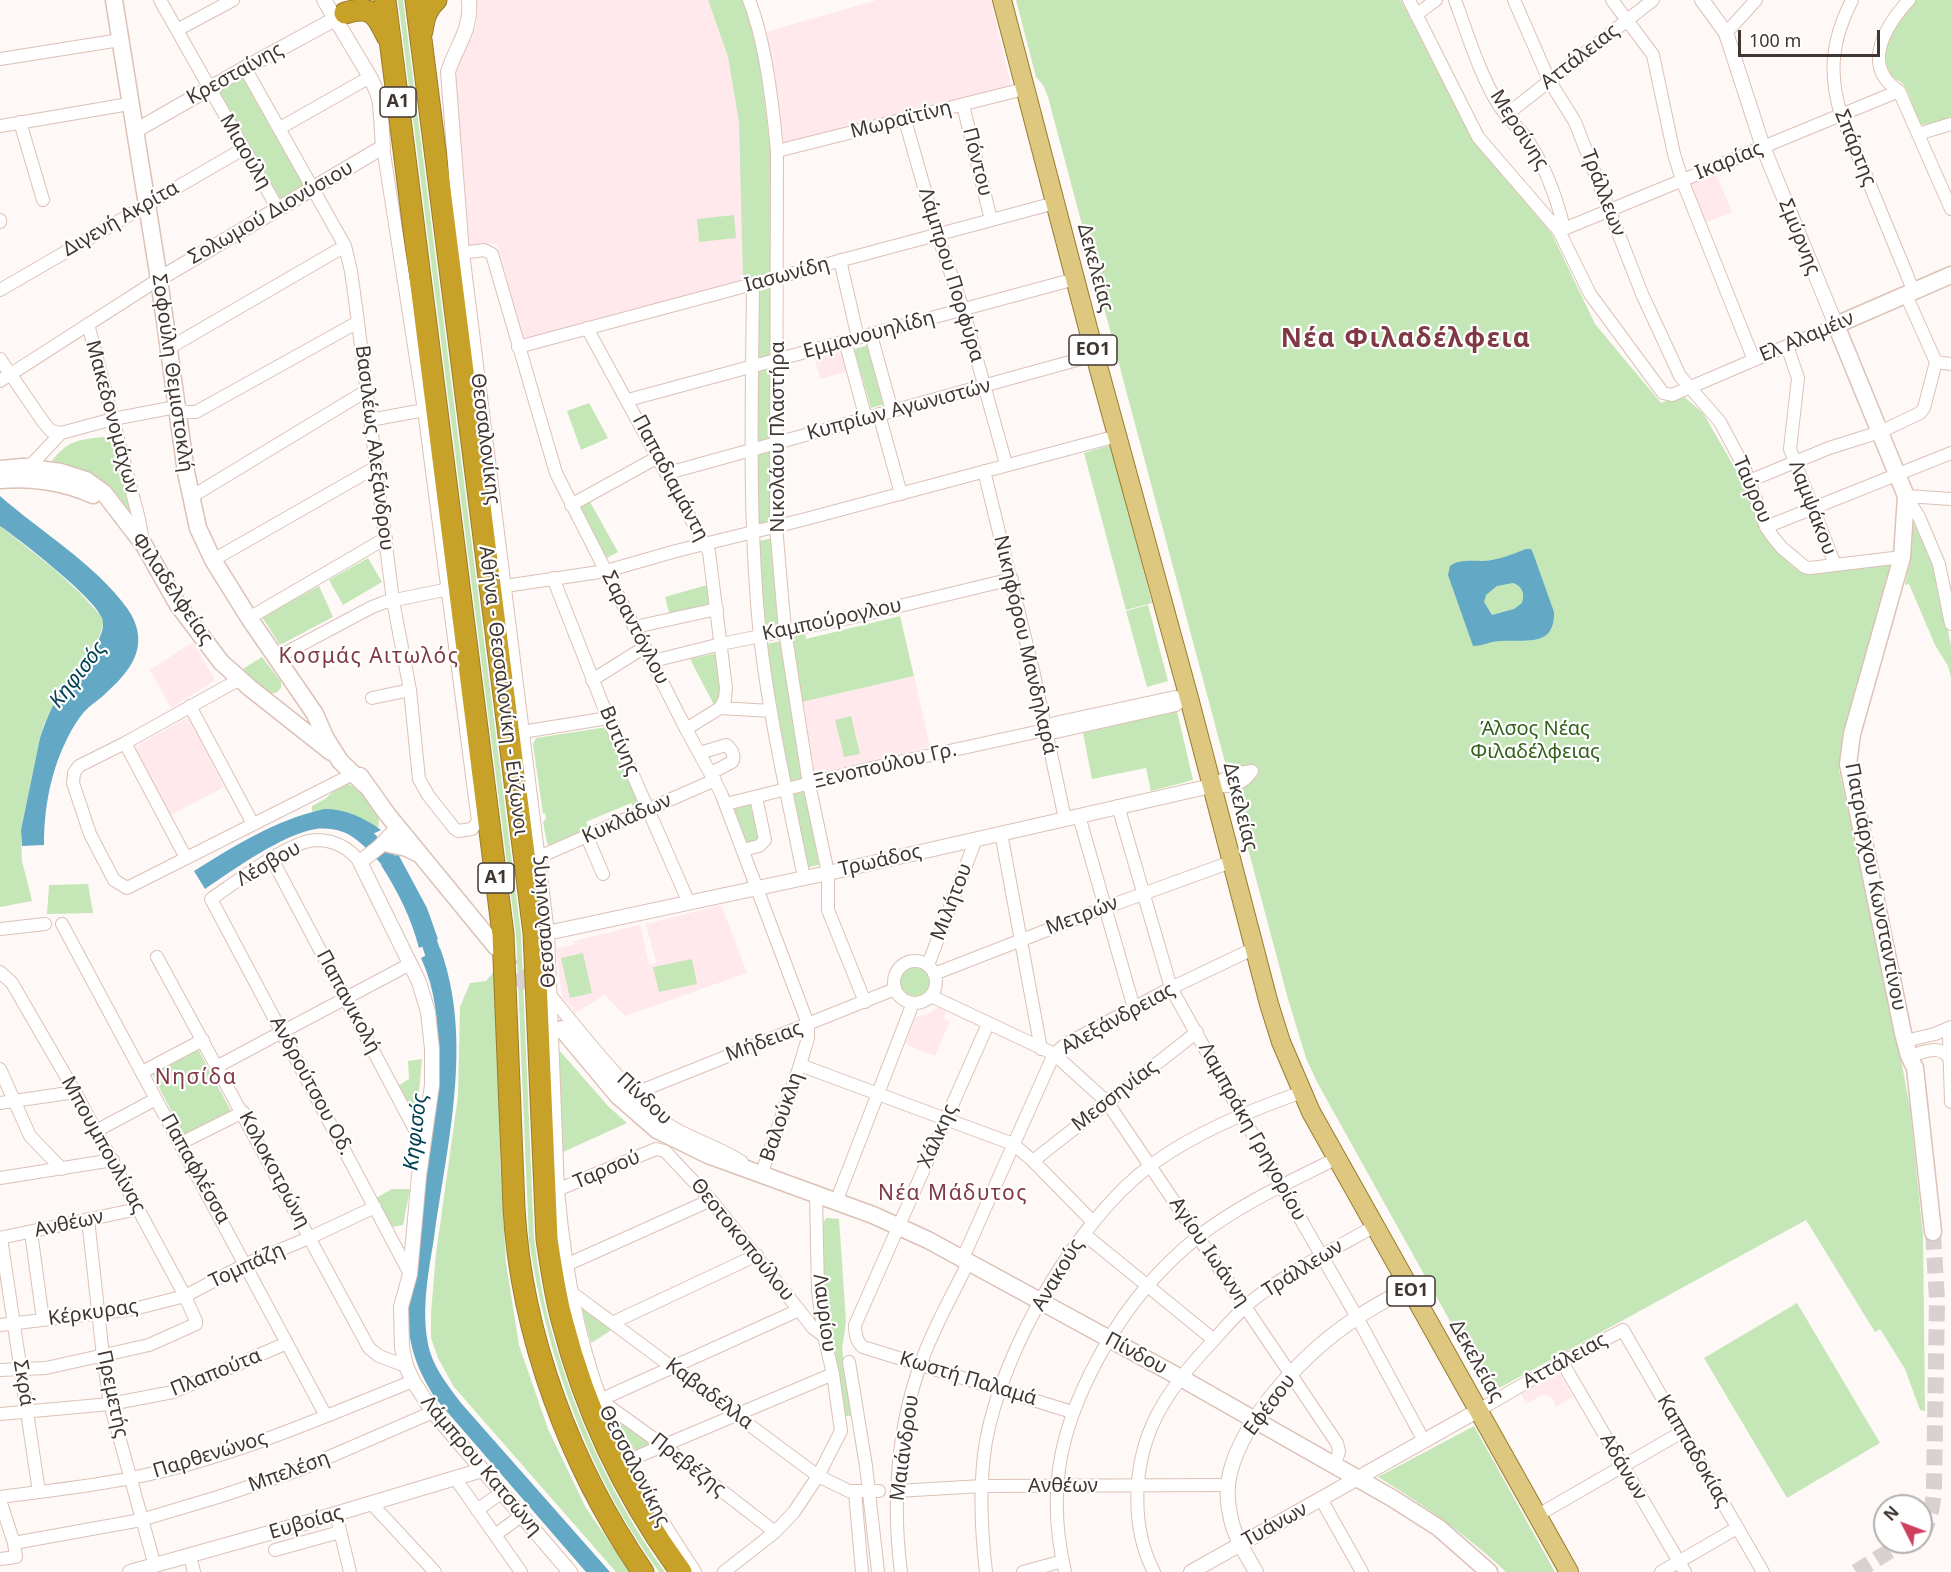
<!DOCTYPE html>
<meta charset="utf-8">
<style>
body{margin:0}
#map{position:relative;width:1951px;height:1572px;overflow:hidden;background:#fef8f6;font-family:"Noto Sans",sans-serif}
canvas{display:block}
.north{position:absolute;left:1873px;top:1494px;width:60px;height:60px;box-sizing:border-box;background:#fff;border:2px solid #b3afad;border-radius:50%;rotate:312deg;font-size:16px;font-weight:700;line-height:24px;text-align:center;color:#413732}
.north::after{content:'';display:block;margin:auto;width:21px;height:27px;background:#cf3f5e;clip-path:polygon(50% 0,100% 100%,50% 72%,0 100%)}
.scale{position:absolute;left:1738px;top:30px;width:142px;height:27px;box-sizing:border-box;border:3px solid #413732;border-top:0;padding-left:8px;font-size:18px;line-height:21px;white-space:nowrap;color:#413732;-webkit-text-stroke:4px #fff;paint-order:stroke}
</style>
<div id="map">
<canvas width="1951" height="1572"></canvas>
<div class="north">N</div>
<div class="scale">100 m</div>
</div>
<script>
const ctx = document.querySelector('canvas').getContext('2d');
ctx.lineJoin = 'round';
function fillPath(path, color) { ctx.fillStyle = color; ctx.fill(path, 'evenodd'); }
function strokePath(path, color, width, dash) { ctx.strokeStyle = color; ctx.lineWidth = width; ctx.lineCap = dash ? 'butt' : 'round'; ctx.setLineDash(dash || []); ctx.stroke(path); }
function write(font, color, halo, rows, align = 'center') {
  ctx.font = font + ' "Noto Sans",sans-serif'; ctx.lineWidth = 4.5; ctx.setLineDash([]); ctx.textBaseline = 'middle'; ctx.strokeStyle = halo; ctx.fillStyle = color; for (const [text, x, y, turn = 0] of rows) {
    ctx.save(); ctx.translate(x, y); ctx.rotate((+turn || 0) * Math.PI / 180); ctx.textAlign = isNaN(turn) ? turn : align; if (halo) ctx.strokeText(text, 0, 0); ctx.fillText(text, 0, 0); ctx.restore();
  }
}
fillPath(new Path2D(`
 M477 0H708L728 57 740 122 743 280 522 340 497 243 470 246 468 244 454 80 466 46 477 23Z
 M877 0H991L1011 86 784 145 766 32Z
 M1715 171 1732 212 1705 223 1689 182Z
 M843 348 849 371 820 379 814 356Z
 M193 642 215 680 171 708 150 670Z
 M914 676 930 747 815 774 802 702Z
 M189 717 224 787 169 816 135 747Z
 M721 905 747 973 625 1016 605 995 575 1013 562 997 556 949 574 945V941L640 925 649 964 656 963 646 924Z
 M938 1007 946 1011 944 1018 950 1021 935 1056 905 1044 915 1017 928 1014Z
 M1560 1373 1573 1397 1556 1407 1552 1398 1544 1394 1526 1404 1521 1394Z`), '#ffe9ed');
fillPath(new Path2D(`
 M398 0H403L521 934 534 1239C538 1268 542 1297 550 1325 573 1412 612 1499 665 1572H659C588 1475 547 1358 529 1240L516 935Z
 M708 0H743L757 37 772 164 771 274 743 280 739 122 728 57Z
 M1016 0H1401L1470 134 1552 234 1595 324 1661 403 1682 395 1703 413 1747 489 1760 524 1769 543 1792 566 1806 573 1891 565 1845 737 1839 770 1891 1006 1910 1108 1923 1235 1925 1411 1920 1410 1905 1369 1880 1329 1875 1332 1806 1220 1490 1393 1317 1082 1306 1058 1288 999 1048 97 1043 85 1036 77Z
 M1915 0H1951V119L1923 125 1918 122C1915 113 1908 88 1902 83 1899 80 1894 79 1891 75 1870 50 1900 18 1915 0Z
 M243 75 310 185 278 203 214 91Z
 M734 215 736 238 699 242 697 219Z
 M773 287 774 357 756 361V292Z
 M868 345 885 404 871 408 854 349Z
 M773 367 772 438 757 441V372Z
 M589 403 608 438 581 450 567 411Z
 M111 436 133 511 130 512 116 493 97 477 51 462C70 437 82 440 111 436Z
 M1111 445 1152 603 1126 610 1084 453Z
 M772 451V521L758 524 757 455Z
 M590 502 618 552 607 558 579 508Z
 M1913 521 1937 575 1951 646V677L1948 666 1935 645 1909 584 1905 585 1912 550Z
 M0 526 54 569 80 593 103 618V626L99 637 61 692 44 724 40 738 21 830 22 861 32 901 0 907Z
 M773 538 778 627 764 632 759 541Z
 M368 558 382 582 343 605 329 580Z
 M707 585 709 606 670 616 665 597Z
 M319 586 333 617 280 645 262 617Z
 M1148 605 1168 681 1147 687 1126 611Z
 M900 616 914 676 802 702 790 635 805 632 806 639Z
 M782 641 802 779 788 783 766 644Z
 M717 653 722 690 714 705 690 659Z
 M262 657 281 682V688L276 693H267L241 670Z
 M1177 711 1193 780 1151 791 1146 768 1092 779 1083 733Z
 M851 716 860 754 844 757 835 720Z
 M607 727 639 805 634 809 631 803 586 822 589 828 550 846 547 843 543 822 546 818 545 813 543 814 533 744 536 738Z
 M343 783C359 784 384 812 378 828 357 815 337 806 312 812V806L325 799Z
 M807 791 822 864 806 868 791 795Z
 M753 804 761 840 747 846 734 809Z
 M88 884 93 913 47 914 49 885Z
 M583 953 592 993 570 998 561 958Z
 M692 959 697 984 659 992 653 967Z
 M896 983a18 18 0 1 1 36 0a18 18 0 1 1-36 0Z
 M497 968 500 1161 506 1263 519 1345 548 1429 586 1508 630 1572H616L454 1387 438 1358 431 1338V1312L436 1254 458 1096 460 1007 470 983 486 981Z
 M198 1049 231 1111 184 1135 152 1074Z
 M559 1050 608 1106 627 1123 563 1152Z
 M422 1059 416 1125 396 1087 409 1079 408 1061Z
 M392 1189H410L403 1225 393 1227 376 1198Z
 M826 1218 839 1219 846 1322 842 1349 853 1416H846L827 1329 823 1288 821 1227Z
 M1797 1303 1880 1443 1787 1498 1704 1358Z
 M583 1307 613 1329 591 1343 582 1309Z
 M618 1417 651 1444 631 1452 616 1419Z
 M1474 1426 1555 1572H1506C1467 1535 1424 1505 1378 1477Z`), '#c5e7b8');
fillPath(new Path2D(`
 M0 496C41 532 95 564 127 608 150 641 135 667 108 691 101 699 91 704 84 712 78 719 73 727 69 735 51 769 44 807 44 845L22 846 21 830 40 738C45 722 52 706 61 692 73 674 99 649 103 627 103 625 103 619 102 618 94 597 20 540 0 526Z
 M1526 549H1531L1533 553 1554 612C1555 648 1525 639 1501 641 1491 641 1483 646 1473 646L1448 575 1450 566C1462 557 1478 563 1492 560 1504 558 1515 553 1526 549ZM1513 583C1522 586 1525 593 1522 603L1514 609 1492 615 1484 602 1486 595 1497 586Z
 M324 809C346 809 363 817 381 830L360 840C347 832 332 827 316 829 283 834 233 870 205 889L194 871C238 844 273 821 324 809Z
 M398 854 427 908 438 939 419 948C411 917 398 892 381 865Z
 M440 948C474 1040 447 1144 434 1238 428 1275 420 1315 430 1352 436 1371 449 1387 461 1403L610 1572H586L436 1399C417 1370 409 1347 407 1312 414 1261 420 1209 426 1157 434 1091 450 1021 421 958Z`), '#63a9c6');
strokePath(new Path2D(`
 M348 825C365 832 392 862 401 878
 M423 923 439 972`), '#63a9c6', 16);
strokePath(new Path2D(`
 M502 955 540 1002
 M1921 1535C1931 1520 1933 1504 1934 1487L1937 1300 1933 1232
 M1856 1572 1904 1542`), '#d8d1cf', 16, [16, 8]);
const minor = new Path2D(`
 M160 0 278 209
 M749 0C766 42 773 106 777 151L776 526 785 631 809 784 828 873V910L865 1002
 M1409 0 1478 137 1559 231 1590 294 1663 393 1672 395 1836 325
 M1455 0C1468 35 1480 76 1500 107 1507 117 1516 126 1524 135 1545 164 1556 195 1564 228
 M1514 0 1549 80 1575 122 1642 294 1680 376 1720 422 1744 467 1766 527 1773 537 1782 548 1805 567 1810 568 1902 557
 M1612 0 1653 55 1674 154 1682 180 1754 360
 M1852 0C1832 39 1828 72 1841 115L1914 292
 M1416 15 1436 0
 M177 30 233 0
 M1726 33 1756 0
 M0 59 120 40
 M245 68 345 246 351 271 358 322 393 601 410 690 419 779 428 795 454 828 458 831 472 829 478 821 424 410 383 147
 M1899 91 1951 209
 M1899 91C1860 66 1886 25 1909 0
 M963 105 991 220
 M1506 115 1653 0
 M905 120 937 233 963 309 1006 464
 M20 122 43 200
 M0 126 129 104
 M280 128 370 77
 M1918 134 1951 124
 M777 151 1024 89
 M0 220V222
 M1559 231 1899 91
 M462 253 484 250 492 254 556 473 686 729 721 793 808 1024V1038L800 1065 761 1175 757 1172
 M840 260 858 338
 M753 284C752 401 748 519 760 636 769 717 788 798 804 878
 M0 290 243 149
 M88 324 139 519 143 541
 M587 328 709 552 726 688 725 699 720 708 771 711
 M871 335 892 411
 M845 341 866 419
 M1787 346 1798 378 1790 449 1835 565
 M518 347 1055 203
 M169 348 345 246
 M0 359 44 423 51 431 61 433
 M1936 362 1951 364
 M0 381 159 279
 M628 400 1075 279
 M879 414 901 494
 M370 420 424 410
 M23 467 33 463 61 433 113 419 176 407 185 412H196L358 322
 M984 471 1033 670 1065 819
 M668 473 1095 355
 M1749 481 1829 448 1880 432 1920 413 1924 408 1936 362 1906 295
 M1906 496 1919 517 1939 564 1951 624
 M1906 496 1951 499
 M191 497 366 391
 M571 505 658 457
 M1766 527 1951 453
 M213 560 376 467
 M553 578 608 718 689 903
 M505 586 606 571 676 551 802 520 1117 436
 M249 618 386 538
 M635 627 717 609
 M276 658 372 607 385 602 449 589
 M653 661 721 644 854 617 1012 579
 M240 679 125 743 79 766 74 773 73 783 90 834 114 880 127 888 353 774
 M592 680 645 647
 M372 698 410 690
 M190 706 253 824
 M686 729 720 708
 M1045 730 1056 732 1176 705 1183 699
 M522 732 608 718
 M125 743 186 858
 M700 753 726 745C731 748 736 756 732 762L711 773
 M1211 786C1229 788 1242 786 1252 771
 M1211 786C1224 778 1238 772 1252 771
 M726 804 867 769 1045 730 1055 723 1175 697 1183 699 1189 698
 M1118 806 1171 988 1282 1187 1357 1317 1424 1441
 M1079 816 1134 1008
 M1001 833 1041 1049
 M587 837 603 874
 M743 850 759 846 765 840 756 797
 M539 857 715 780
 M272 859 423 1145
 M360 862C349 848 334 840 316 840 289 841 235 883 211 899L410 1274
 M62 924 326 1416
 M0 929 45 924
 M157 957 369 1348 379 1356 406 1366
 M894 982a21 21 0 1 1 42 0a21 21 0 1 1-42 0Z
 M928 965 976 839
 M0 972 12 983 75 1092 185 1296 196 1321V1324L149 1345 46 1368 0 1370
 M934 974 1104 908 1231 862
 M550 995C572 1022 594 1050 618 1076 632 1092 647 1109 664 1122 689 1139 718 1146 742 1162
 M931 996 1054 1054 1107 1102 1337 1443 1339 1451 1335 1465
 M988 1024 855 1325C855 1333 856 1342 863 1347L1072 1412
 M1951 1029 1949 1038 1951 1102
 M1905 1041 1935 1034 1951 1027
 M1909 1056C1923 1053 1939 1043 1949 1058
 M800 1065 1013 1144 1033 1161 1092 1221
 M218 1066 410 964
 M0 1069 30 1136 62 1169
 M142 1072 203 1040
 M633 1094 895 989
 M0 1103 75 1092
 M96 1131 156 1099
 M181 1143 243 1112
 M1033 1161 1197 1032
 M0 1178 113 1160
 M557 1190 656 1149 665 1151 711 1200 799 1310 813 1328 824 1336
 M836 1202 913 1003
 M88 1219 103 1356 110 1404 155 1566
 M31 1232 43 1320
 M1084 1234 1214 1340
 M0 1238 138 1209
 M1 1238 39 1492
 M962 1260 1054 1054 1066 1044 1171 988 1255 948
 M566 1265 711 1200
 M571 1292 818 1476 849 1491H879
 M614 1322 757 1255
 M0 1325 134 1309 185 1296 246 1264 309 1238 375 1207
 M849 1362 866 1466 878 1572
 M1562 1362 1685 1572
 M600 1400 664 1446 775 1532
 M600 1400 799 1310
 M1477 1411 1562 1362 1623 1330 1763 1572
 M0 1414 110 1404 173 1392 287 1343
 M627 1461 833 1374
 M455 1478 521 1572
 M897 1491 982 1486 1228 1485
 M855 1492 862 1572
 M0 1497C44 1491 88 1487 131 1478 229 1459 321 1418 413 1381
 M1321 1499 1362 1572
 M0 1500 14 1543 16 1557 0 1559
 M372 1504 435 1572
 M477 1510 501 1493
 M336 1514 350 1572
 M1538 1515 1682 1432
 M495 1535 521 1516
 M14 1543 141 1520 218 1497 299 1470 433 1412
 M275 1550 340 1532
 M190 1556 194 1572
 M724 1572 775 1532 794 1512 818 1476 841 1431 833 1374 824 1336 818 1291 816 1194
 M901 1572C892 1503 897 1429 921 1363 933 1328 952 1296 968 1263
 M986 1572C981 1530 979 1483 986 1441 1003 1349 1076 1221 1151 1165 1196 1132 1249 1111 1302 1092
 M1023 1572 1063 1561
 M1065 1572C1045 1486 1062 1421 1105 1346 1129 1304 1160 1267 1199 1236 1240 1204 1290 1182 1337 1158
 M1154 1572C1130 1526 1133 1463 1156 1417 1170 1389 1191 1364 1213 1341 1227 1325 1241 1309 1258 1296 1294 1269 1336 1248 1375 1226
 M1661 1572 1737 1528`);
const tertiary = new Path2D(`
 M469 0C472 30 456 46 448 72L462 253 547 933 557 1190C564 1271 579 1355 612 1430 634 1480 664 1526 694 1572
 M1702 0 1726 33 1763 147 1836 325
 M135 131 245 68 335 19
 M159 279 383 147 380 103 377 92 370 77 324 0
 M398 827 379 847 360 862 419 982 428 1012 432 1049V1085L419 1176 410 1274 401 1307 402 1347 406 1366 413 1381 433 1412 570 1572
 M547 933 828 873 1211 786
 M130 1572 312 1521 482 1470
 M1191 1572 1477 1411
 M1256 1572C1246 1554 1233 1535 1230 1514 1227 1501 1227 1486 1230 1473 1245 1414 1308 1349 1358 1317 1374 1306 1392 1297 1409 1287`);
const secondary = new Path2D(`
 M114 0 159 279 186 472 198 528 213 560 249 618 315 714 325 737 340 761 365 785
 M0 469 23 467 61 472 86 480 104 493 144 545 178 605 221 662 250 688 331 752
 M0 480C31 477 65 482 93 495
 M360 776 387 814 496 947
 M389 844 407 848 419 854
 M562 1029 618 1096 657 1130 708 1155 873 1215 928 1240 1181 1378 1392 1498 1439 1528 1489 1572
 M1933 1232 1915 1068 1909 1056 1903 1033 1848 764 1852 734 1902 557 1906 496 1836 325 1951 275`);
const primary = new Path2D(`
 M1002 0 1095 355 1189 698 1269 1004 1281 1042 1311 1112 1569 1572`);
const motorway = new Path2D(`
 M385 0 503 934 514 1208C521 1335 571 1468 643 1572
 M416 0 534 933 547 1239C551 1266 555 1294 562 1320 585 1410 626 1497 681 1572
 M345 13C371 5 376 13 387 36
 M422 31C424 18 426 9 436 0`);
strokePath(minor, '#dcc1b6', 14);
strokePath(tertiary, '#dcc1b6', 16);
strokePath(secondary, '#dcc1b6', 19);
strokePath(primary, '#997c2c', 20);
strokePath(motorway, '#997c2c', 23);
strokePath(minor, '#fff', 12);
strokePath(tertiary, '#fff', 14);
strokePath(secondary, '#fff', 16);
strokePath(primary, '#dec77f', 18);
strokePath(motorway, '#c8a129', 21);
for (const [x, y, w] of [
 [398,102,36],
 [1093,350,48],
 [496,878,36],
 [1411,1291,48]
]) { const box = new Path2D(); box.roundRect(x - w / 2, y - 15, w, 30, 4.5); ctx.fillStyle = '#fff'; ctx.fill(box); strokePath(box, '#413732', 1.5); }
write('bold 18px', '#413732', null, [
 ["Α1",398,102],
 ["ΕΟ1",1093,350],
 ["Α1",496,878],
 ["ΕΟ1",1411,1291]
]);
write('20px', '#413732', '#fff', [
 ["Αττάλειας",1580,57,-38],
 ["Κρεσταίνης",235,74,-29],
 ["Μωραϊτίνη",901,120,-14],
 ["Μερσίνης",1519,130,57],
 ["Σπάρτης",1855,148,68],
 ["Μιαούλη",245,152,60],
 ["Ικαρίας",1729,161,-22],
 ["Πόντου",977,162,76],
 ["Τράλλεων",1603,193,69],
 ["Σολωμού Διονύσιου",271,213,-30],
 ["Διγενή Ακρίτα",121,219,-30],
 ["Σμύρνης",1799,237,68],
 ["Δεκελείας",1095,268,75],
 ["Ιασωνίδη",787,275,-15],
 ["Λάμπρου Πορφύρα",951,275,73],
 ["Εμμανουηλίδη",869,335,-15],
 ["Ελ Αλαμέιν",1807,337,-23],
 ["Σοφούλη Θεμιστοκλή",172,373,82],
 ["Κυπρίων Αγωνιστών",899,410,-15],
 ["Μακεδονομάχων",112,417,75],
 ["Νικολάου Πλαστήρα",778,437,-90],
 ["Θεσσαλονίκης",485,439,83],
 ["Βασιλέως Αλεξάνδρου",374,448,83],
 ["Παπαδιαμάντη",670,478,62],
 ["Ταύρου",1752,490,67],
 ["Λαμψάκου",1812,508,69],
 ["Φιλαδελφείας",172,589,56],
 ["Καμπούρογλου",832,620,-12],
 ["Σαραντόγλου",635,628,63],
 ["Νικηφόρου Μανδηλαρά",1025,645,77],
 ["Αθήνα - Θεσσαλονίκη - Εύζωνοι",503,691,83],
 ["Βυτίνης",619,741,67],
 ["Ξενoπούλου Γρ.",885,766,-13],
 ["Δεκελείας",1240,807,76],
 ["Κυκλάδων",627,819,-24],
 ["Τρωάδος",880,861,-13],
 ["Λέσβου",269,864,-30],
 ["Πατριάρχου Κωνσταντίνου",1875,887,79],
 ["Μιλήτου",952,902,-69],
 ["Μετρών",1082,916,-21],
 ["Θεσσαλονίκης",544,922,-95],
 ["Παπανικολή",348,1002,62],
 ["Αλεξάνδρειας",1118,1019,-29],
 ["Μήδειας",764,1042,-21],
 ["Ανδρούτσου Οδ.",311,1086,62],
 ["Μεσσηνίας",1115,1096,-38],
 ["Πίνδου",644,1099,43],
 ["Βαλούκλη",782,1117,-71],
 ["Λαμπράκη Γρηγορίου",1252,1132,61],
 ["Χάλκης",938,1136,-66],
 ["Μπουμπουλίνας",103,1145,61],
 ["Παπαφλέσσα",195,1169,61],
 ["Κολοκοτρώνη",274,1170,62],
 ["Ταρσού",607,1170,-23],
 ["Ανθέων",69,1224,-12],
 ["Θεοτοκοπούλου",742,1240,51],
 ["Αγίου Ιωάννη",1209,1252,56],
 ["Τομπάζη",247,1266,-25],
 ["Τράλλεων",1303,1269,-32],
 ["Ανακούς",1058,1275,-59],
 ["Κέρκυρας",93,1313,-8],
 ["Λαυρίου",824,1313,83],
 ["Πίνδου",1136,1354,28],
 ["Δεκελείας",1476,1361,61],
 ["Αττάλειας",1565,1361,-29],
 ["Πλαπούτα",216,1373,-22],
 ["Κωστή Παλαμά",968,1379,17],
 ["Σκρά",23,1383,81],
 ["Πρεμετής",112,1394,78],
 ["Καβαδέλλα",709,1394,37],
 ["Εφέσου",1270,1405,-53],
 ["Μαιάνδρου",905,1448,-82],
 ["Καππαδοκίας",1693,1451,60],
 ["Παρθενώνος",210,1455,-17],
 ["Πρεβέζης",688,1465,38],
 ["Λάμπρου Κατσώνη",481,1466,50],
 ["Θεσσαλονίκης",634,1466,63],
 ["Αδάνων",1623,1467,60],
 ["Μπελέση",289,1472,-20],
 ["Ανθέων",1063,1486],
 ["Ευβοίας",306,1523,-16],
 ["Τυάνων",1275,1525,-29]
]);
write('20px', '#32601b', '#fff', [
 ["Άλσος Νέας",1535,729],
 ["Φιλαδέλφειας",1535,752]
]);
ctx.letterSpacing = '1.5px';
write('21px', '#803844', '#fff', [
 ["Κοσμάς Αιτωλός",369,657],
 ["Νησίδα",196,1078],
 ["Νέα Μάδυτος",953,1194]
]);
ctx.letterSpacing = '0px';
write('italic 21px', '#003f53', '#fff', [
 ["Κηφισός",78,675,-52],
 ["Κηφισός",416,1132,-83]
]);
ctx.letterSpacing = '1.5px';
write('bold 26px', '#803844', '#fff', [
 ["Νέα Φιλαδέλφεια",1406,340]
]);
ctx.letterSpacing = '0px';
</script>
